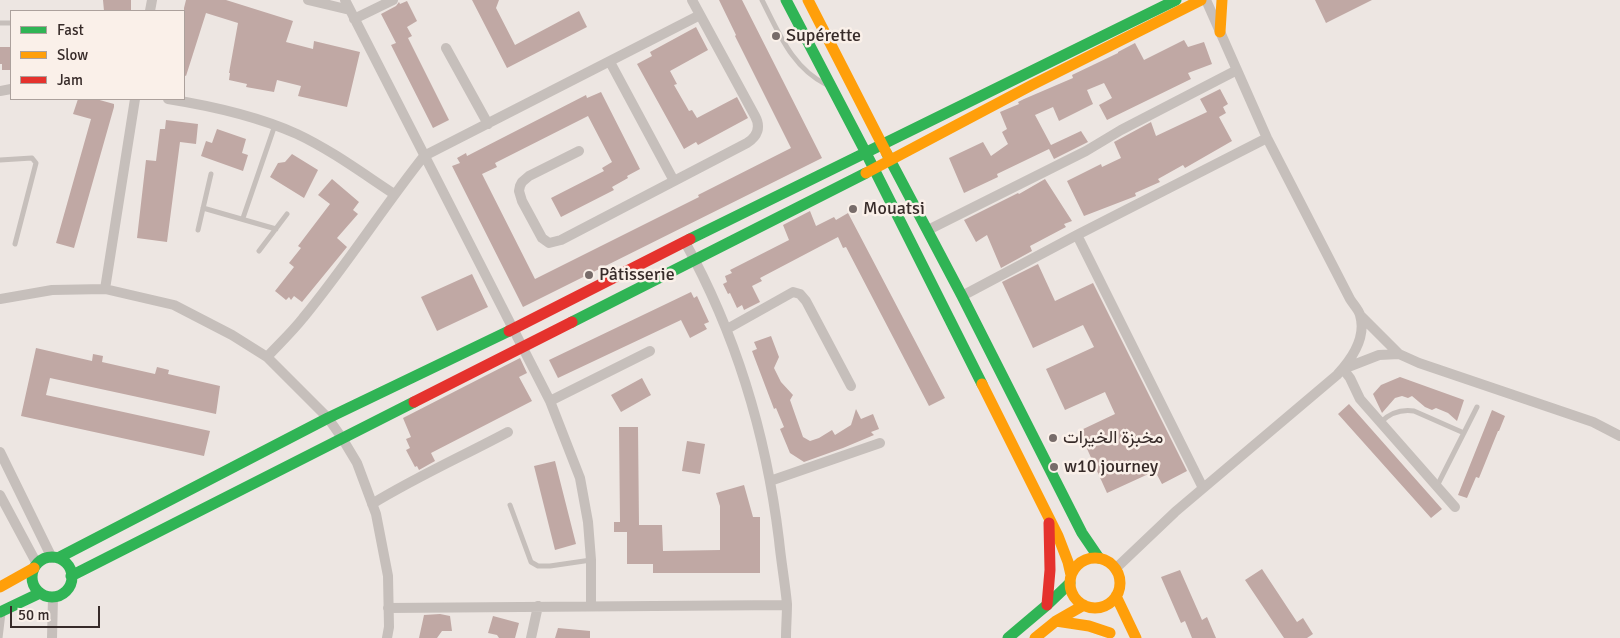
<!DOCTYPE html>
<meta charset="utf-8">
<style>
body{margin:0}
#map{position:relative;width:1620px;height:638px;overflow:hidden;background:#ede6e2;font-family:Signika,sans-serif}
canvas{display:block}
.legend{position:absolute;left:10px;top:10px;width:175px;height:90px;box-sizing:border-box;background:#faf0e9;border:1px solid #aca19c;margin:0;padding:6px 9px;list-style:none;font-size:15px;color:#372b29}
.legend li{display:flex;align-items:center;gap:10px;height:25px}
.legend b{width:25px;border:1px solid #aca19c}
.scale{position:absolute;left:10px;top:606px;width:90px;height:22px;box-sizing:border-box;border:2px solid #372b29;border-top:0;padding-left:6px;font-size:15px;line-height:18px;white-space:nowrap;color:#372b29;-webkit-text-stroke:4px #faf0e9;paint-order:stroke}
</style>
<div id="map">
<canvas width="1620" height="638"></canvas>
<ul class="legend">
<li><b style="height:6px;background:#30b455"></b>Fast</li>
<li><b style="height:6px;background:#ff9f0a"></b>Slow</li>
<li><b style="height:6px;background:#e5322d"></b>Jam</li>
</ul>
<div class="scale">50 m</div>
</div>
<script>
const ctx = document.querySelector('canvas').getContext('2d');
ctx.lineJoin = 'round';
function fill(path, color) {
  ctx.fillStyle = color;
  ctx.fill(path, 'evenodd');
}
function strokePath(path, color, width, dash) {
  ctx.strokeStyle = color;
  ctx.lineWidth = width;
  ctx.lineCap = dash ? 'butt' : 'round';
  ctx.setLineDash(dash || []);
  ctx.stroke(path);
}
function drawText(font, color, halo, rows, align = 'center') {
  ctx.font = font + ' Signika,Vazirmatn,sans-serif';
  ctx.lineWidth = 5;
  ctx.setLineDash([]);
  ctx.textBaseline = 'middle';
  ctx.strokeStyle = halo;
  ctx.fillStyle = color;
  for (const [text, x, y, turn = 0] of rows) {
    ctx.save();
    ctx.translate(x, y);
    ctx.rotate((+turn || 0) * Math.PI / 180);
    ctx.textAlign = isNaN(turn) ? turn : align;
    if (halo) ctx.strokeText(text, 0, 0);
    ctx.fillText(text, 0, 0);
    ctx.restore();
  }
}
fill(new Path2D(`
 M103,0H131V11H104Z
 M186,0H226L293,21L286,42L313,49L314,41L360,52L347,107L298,96L301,86L277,80L274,92L246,87L247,84L229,80L230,73H229L238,23L206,13L186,76L184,75V8Z
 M472,0H499L496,8L515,45L579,11L587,27L507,68Z
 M719,0H742L822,158L523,307L452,166L460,163L457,158L466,153L467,156L586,95L587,98L601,92L640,169L627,176L628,178L612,187L614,190L561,217L551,198L604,171L602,168L612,162L588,116L495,163L497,167L482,174L535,279L699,197L698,195L791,148L735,36L736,35Z
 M1315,0H1372L1326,23Z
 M407,1L417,21L407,27L412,36L408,38L449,120L433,128L391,45L396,43L381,14L396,6L399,2L400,4Z
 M696,27L708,50L670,71L677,84L674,85L689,111L692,110L697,118L737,97L748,118L698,145L696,142L684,149L637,64L652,56L650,52Z
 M1184,40L1188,47L1204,42L1212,64L1188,73L1191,79L1107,120L1099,105L1112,98L1104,83L1087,90L1093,104L1059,121L1053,107L1035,115L1051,145L1081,131L1088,142L1054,159L1049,149L997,174L998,177L964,193L949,158L983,142L991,156L1008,144L1002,132L1007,129L1000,112L1019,104L1018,102L1024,99L1073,78L1072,75L1118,53V52L1135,43L1144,60Z
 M0,47H11V70H2V64H0Z
 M1220,89L1228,104L1223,107L1226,113L1219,117L1232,141L1185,168L1183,165L1158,179L1160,182L1135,193L1136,196L1084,216L1067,181L1101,164L1102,167L1121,158L1114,142L1151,122L1156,136L1207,112L1200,99Z
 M78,99H96L114,104V107L74,248L56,243L91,119L73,114Z
 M166,120L198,124L196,144L180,142L167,242L137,238L146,160L156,161L160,129H165Z
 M217,129L246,139L242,153L248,155L243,171L201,156L206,141L212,143Z
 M292,154L318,170L304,198L270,177L278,163L285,162Z
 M332,179L359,202L353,210L358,214L337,238L347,247L302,302L294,296L291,300L289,297L286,300L275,291L294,267L289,263L301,248L298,246L330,204L318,195Z
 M1045,179L1072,221L1064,224L1066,227L1030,246L1032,251L1001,268L987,235L976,242L964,220L1018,193L1019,194Z
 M810,211L816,226L834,217L836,220L848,213L945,398L929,406L846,247L843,248L838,237L760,278L762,281L752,286L760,302L744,310L742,305L737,308L730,293L728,294L723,284L727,282L725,276L732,273L730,270L789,240L783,225Z
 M1038,264L1055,301L1093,283L1187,471L1162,484L1155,471L1107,493L1079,431L1115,414L1105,392L1065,410L1046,369L1094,347L1083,325L1033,348L1002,282Z
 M472,274L488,307L437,331L421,297Z
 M691,292L694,298L697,296L709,322L704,324L707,329L690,338L681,320L558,378L549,360Z
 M771,336L779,357L774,368L781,382L793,395L790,400L803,437L810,441L819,438L832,430L835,435L851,425L856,409L861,419L873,414L879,429L871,432L874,435L843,448L804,462L790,453L780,429L784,427L776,408L774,409L752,351L757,349L754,342Z
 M36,348L92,361L93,354L103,356L102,362L155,374L157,367L169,370L168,374L220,386L216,414L50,378L46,395L210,431L204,456L21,416Z
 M520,358L527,373L519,377L532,401L431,453L435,461L419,470L417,466L415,467L406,450L410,448L406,439L411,437L403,418Z
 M1400,377L1464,400L1457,421L1448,413L1436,408L1432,410L1425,407L1412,396L1408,398L1402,396L1395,398L1382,413L1373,394L1381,385Z
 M642,378L651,395L621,412L611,395Z
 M1349,404L1442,509L1431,518L1338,414Z
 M1492,410L1505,416L1499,431H1498L1479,478L1476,477L1467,498L1458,495Z
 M619,427H638L639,525H662L663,551L720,550V506L716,493L744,485L753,517H760V573H653V564H627V532H614V522H620Z
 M687,441L705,444L700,474L682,471Z
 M555,461L576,544L555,550L534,466Z
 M1262,569L1297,622L1303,618L1313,634L1307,638H1284L1245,580Z
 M1180,570L1202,620L1207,617L1216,638H1192L1185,621L1181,623L1161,577Z
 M440,614L450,616L452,631H442L437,638H419L424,615Z
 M493,616L519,623L515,638H499L497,635L488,633Z
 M558,628L590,631V638H555Z`), '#c0a8a4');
strokePath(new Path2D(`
 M762,0C779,33 792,68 827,85
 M0,23H11
 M0,160L32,158L36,163L15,244
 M203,208L276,229
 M243,218L275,125
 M198,230L211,174
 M259,251L287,214
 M1381,422C1390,413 1400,409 1414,411L1464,433
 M1437,486L1477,407
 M510,505L531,562L538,566H550L591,560
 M0,638L3,613`), '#c6bfbb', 5);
strokePath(new Path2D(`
 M308,0L350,10
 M345,0L550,401L580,478L588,522L591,560V606
 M150,11L152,0
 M354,19L393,0
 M446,48L488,124
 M610,62L674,181
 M0,91L11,89
 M168,99C212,106 257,116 297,134C331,150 362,173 394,194
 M579,151L529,176L522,182L520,186L519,191L522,201L542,238L549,243L561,240L747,143C758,136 761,127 755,116L692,0
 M928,230L1086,151L1121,130L1237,70
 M1077,235L1203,488
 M685,242C737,336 766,433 779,540C781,561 785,583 787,604C787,615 786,627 786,638
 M105,289L135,99
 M962,296L1077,235L1267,138
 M0,299L52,290L105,289L174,305L232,335L267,357L328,418L342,438L357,463L376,514L388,576L389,627L387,638
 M1360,315L1399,354L1419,363L1593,422L1620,436
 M727,329L793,292L800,294L806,301L851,386
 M1399,354L1379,355L1343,369L1350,378L1360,399L1455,507
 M267,357C279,344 292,332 303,318C346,266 382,209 424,156L700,15
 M550,401L650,351
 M0,452L52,558
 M770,481L880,443
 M0,495L37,564
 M372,504C416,477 463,456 508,432
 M1115,569L1175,512L1337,375C1351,360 1367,338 1360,315C1359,310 1353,304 1350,299L1267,138L1206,0
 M388,608L787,605
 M52,638L53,597
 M531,638L538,606`), '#c6bfbb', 10);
strokePath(new Path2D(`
 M786,0L866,153L982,384
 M887,154L962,296L1082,533L1099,558
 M690,239L1176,0
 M572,322L866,173
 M32 577a20 20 0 1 1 40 0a20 20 0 1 1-40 0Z
 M58,558L328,418L509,331
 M71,576L414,402
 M0,612L40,593
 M1008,638L1047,605L1070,583`), '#30b455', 11);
strokePath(new Path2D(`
 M808,0L887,154
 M1220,32L1222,0
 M866,173L1032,85L1201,0
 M982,384L1058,536L1068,562L1071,575
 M1070 583a25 25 0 1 1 50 0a25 25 0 1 1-50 0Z
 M0,587L34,568
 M1116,596L1136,638
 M1056,621L1089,626L1110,633
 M1035,638L1056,621L1084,605`), '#ff9f0a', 11);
strokePath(new Path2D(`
 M509,331L690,239
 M414,402L572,322
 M1047,605L1050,570L1049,523`), '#e5322d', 11);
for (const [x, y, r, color] of [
 [776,36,5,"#776c6a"],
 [853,209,5,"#776c6a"],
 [589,275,5,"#776c6a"],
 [1053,438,5,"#776c6a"],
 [1054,467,5,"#776c6a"]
]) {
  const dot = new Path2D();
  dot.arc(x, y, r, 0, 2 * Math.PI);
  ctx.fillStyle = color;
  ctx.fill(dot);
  strokePath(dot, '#faf0e9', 2);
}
drawText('18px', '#372b29', '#faf0e9', [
 ["Supérette",786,36],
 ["Mouatsi",863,209],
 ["Pâtisserie",599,275],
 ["مخبزة الخيرات",1063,438],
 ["w10 journey",1064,467]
], 'left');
</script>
